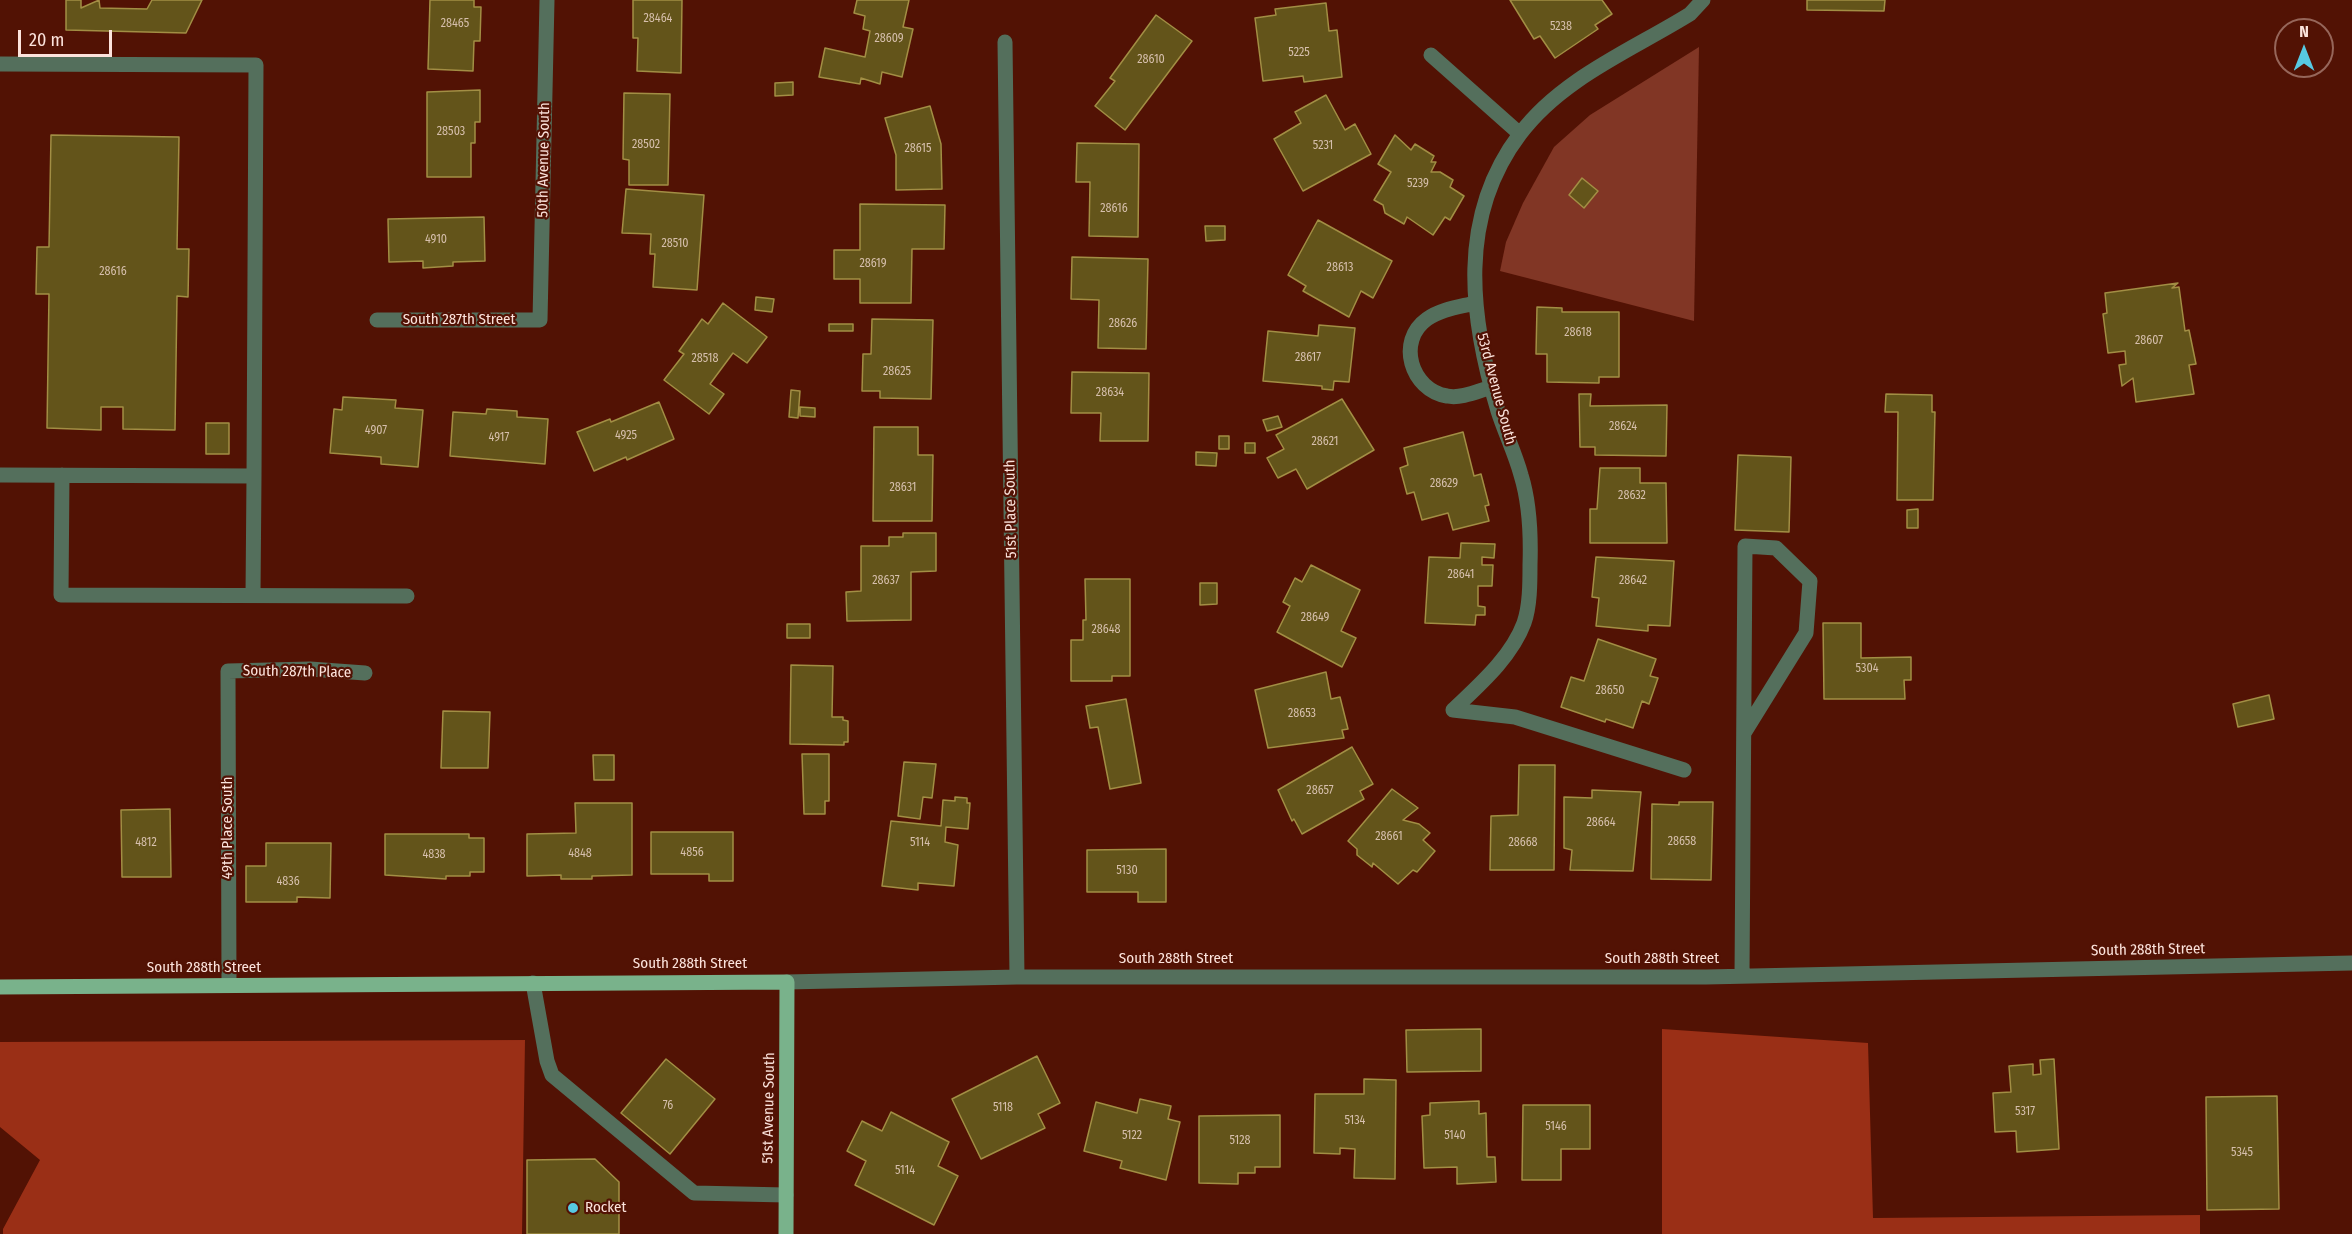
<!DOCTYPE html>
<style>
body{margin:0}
#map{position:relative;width:2352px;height:1234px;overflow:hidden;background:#521204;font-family:"Fira Sans Condensed",sans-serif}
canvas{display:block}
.north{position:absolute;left:2274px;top:18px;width:60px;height:60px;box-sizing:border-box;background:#521204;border:2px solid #96665a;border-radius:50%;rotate:0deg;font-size:16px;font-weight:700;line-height:24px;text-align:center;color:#fce3dc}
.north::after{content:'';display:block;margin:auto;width:21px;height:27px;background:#57c9e2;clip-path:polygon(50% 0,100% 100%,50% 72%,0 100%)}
.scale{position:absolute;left:18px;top:30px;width:94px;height:27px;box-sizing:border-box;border:3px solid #fce3dc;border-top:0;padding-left:8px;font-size:18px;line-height:21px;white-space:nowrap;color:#fce3dc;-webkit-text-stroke:4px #521204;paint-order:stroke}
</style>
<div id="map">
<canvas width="2352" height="1234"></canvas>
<div class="north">N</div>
<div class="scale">20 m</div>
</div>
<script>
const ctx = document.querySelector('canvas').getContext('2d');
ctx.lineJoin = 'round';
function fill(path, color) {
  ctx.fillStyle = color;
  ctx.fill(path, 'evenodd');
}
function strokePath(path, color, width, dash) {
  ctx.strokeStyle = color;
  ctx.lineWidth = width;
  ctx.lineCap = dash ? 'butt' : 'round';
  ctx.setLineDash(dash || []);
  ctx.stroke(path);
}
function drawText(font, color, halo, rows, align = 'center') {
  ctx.font = font + ' "Fira Sans Condensed",sans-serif';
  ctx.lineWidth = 4.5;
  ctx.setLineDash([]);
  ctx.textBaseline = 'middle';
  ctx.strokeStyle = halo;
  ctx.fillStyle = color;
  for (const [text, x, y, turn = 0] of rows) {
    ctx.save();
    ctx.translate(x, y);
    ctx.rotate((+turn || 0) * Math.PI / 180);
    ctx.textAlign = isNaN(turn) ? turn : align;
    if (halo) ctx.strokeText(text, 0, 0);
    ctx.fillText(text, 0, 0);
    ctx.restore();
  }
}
fill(new Path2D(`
 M1699,47L1694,321L1500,271L1506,242L1523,203L1554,147L1590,115Z`), '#813625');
fill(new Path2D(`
 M1662,1029L1868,1043L1873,1218L2200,1215V1234H1662Z
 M525,1040L522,1234H3V1229L40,1160L0,1127V1042Z`), '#9a2f16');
const building = new Path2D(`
 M66,0H81V8L99,0L100,8L147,9L152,0H202L186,33L66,30Z
 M430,0H474V7H481L480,41H474L473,71L428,69Z
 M633,0H682L681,73L637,71L638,38H633Z
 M857,0H909L903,27L913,29L902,77L882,72L880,84L861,78L860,84L819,77L825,48L865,57L870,31L863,29L865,16L854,13Z
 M1510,0H1602L1612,14L1595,25L1598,29L1555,58L1540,36L1534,39Z
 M1807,0H1885L1884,11L1807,10Z
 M1326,3L1329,31L1337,30L1342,77L1304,82L1303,76L1263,81L1255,18L1276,15L1275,9Z
 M1156,15L1192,41L1125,130L1095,106L1115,81L1110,78Z
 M793,82V95L775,96V83Z
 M480,90V122H475V143H471V177H427V92Z
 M624,93L670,94L668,185H629V160L623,159Z
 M1326,95L1345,130L1355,124L1371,154L1303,191L1274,139L1301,123L1295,112Z
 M930,106L941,144L942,189L896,190V155L885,118Z
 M51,135L179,137L177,249H189L188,297L177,296L175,430L123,429V407H101V430L47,428L49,294H36L37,247H49Z
 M1395,135L1411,150L1415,144L1434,156L1431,162H1436L1431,172H1440L1453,180L1450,187L1464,196L1450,220L1445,217L1433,235L1407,217L1404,224L1385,213L1383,205L1374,200L1391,172L1378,164Z
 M1077,143L1139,144L1138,237L1089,236L1090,182H1076Z
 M1582,178L1598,191L1584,208L1569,195Z
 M626,189L704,195L697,290L653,287L655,254H650L651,234L622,233Z
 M860,204L945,205L944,249H912L911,303H860V279H834V250H860Z
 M484,217L485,261L453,262V266L423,268V261L389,262L388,219Z
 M1318,220L1392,261L1373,298L1361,291L1349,317L1303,291L1306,286L1288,275Z
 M1205,226H1225V240L1206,241Z
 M1072,257L1148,259L1146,349L1098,348L1099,300L1071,299Z
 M2178,283L2172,288L2179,287L2185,331L2189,330L2196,364L2189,365L2194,394L2136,402L2133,378L2122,386L2119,365L2126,364L2125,351L2108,353L2103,314L2107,313L2105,293Z
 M756,297L774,299L772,312L755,310Z
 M723,303L767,337L747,363L733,353L710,384L724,394L709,414L664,380L684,354L679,351L702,319L708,324Z
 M1537,307L1562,308V312H1619V377H1599V383L1547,382V354H1536Z
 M872,319L933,320L931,399L880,398V391H862L863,354H871Z
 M829,324H853V331H829Z
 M1319,325L1355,328L1349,382L1334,381L1333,390L1322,389V386L1263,381L1268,331L1318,336Z
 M1072,372L1149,373L1148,441H1100L1101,413H1071Z
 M791,390L800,391L798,418L789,417Z
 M1579,394H1591L1590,406L1667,405L1666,456L1595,455V447H1580Z
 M1886,394L1932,395V412H1935L1933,500H1897L1898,412H1885Z
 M343,397L396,400L395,408L423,410L418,467L381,464V457L330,453L334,409L342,410Z
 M1342,399L1374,450L1307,489L1296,469L1278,478L1267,458L1284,449L1276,435Z
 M659,402L674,439L627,460L626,457L594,471L577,432L610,419L611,422Z
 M800,407L815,408V417L800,416Z
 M487,409L517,411V417L548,419L545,464L450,456L453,412L486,414Z
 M1278,416L1282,427L1267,431L1263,420Z
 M206,423H229V454H206Z
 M874,427H918V455H933L932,521H873Z
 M1463,432L1474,476L1481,474L1489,505L1485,506L1489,521L1453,530L1448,513L1422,520L1414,492L1407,494L1400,468L1408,465L1404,448Z
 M1219,436H1229V449H1219Z
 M1245,443H1255V453H1245Z
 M1196,452L1217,453L1216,466L1196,465Z
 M1738,455L1791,457L1789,532L1735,530Z
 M1600,468H1640V483H1666L1667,543H1590V509H1597Z
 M1918,509V528H1907V510Z
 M903,533H936V571L911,572V620L847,621L846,592L861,591V546H889V537H903Z
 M1461,543L1495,544L1494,558L1482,557V565H1493L1492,586H1478V606L1485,607V615H1476L1475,625L1425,623L1429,557L1460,558Z
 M1596,557L1674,561L1670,626L1648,625V631L1596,626L1599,598L1592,597Z
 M1311,565L1360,590L1341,631L1356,638L1342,667L1277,632L1290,606L1283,602L1295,578L1302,582Z
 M1085,579H1130V676H1112V681H1071V640H1083V620H1086Z
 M1200,583H1217V604L1200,605Z
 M1823,623H1861V658L1911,657V680H1904L1905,699H1824Z
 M787,624H810V638H787Z
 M1598,639L1656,659L1650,676L1658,678L1649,704L1642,701L1633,728L1606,719L1605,722L1561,707L1571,677L1584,681Z
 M791,665L833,666L832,717H843V720L848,721V742H844V745L790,744Z
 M1326,672L1331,699L1340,697L1348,729L1342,730L1344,738L1268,748L1255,690Z
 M2269,695L2274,719L2238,727L2233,704Z
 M1126,699L1141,783L1110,789L1098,727L1090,728L1086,706Z
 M443,711L490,712L488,768H441Z
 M1352,747L1373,784L1360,791L1364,799L1302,834L1294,819L1292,821L1278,790Z
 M802,754H829V801H825V814H804Z
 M593,755H614V780H594Z
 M904,762L936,764L932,798L923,797L920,819L898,816Z
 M1519,765H1555L1554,870H1490L1491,816L1518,815Z
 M1392,789L1418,808L1403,820L1419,824L1430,833L1423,840L1435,851L1417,872L1413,870L1398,884L1373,863L1372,867L1357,855V849L1348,841Z
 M1592,790L1641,792L1633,871L1570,870L1572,850L1564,848V797L1592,798Z
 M955,797L967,798V803H970L968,829L946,827L945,842L958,845L954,886L918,883V890L882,886L891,821L941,826L943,800L955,801Z
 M1679,802H1713L1711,880L1651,879L1652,804L1679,805Z
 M575,803H632V875L592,876V879H561V875L527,876V834L576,833Z
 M170,809L171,877H122L121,810Z
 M651,832H733V881H709V874H651Z
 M385,834H469V838H484V872H470V876H446V879L385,875Z
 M266,843H331L330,898L297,897V902H246V866H266Z
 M1166,849V902H1138V892H1087V850Z
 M1481,1029V1071L1407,1072L1406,1030Z
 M1037,1056L1060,1103L1038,1114L1045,1128L981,1159L952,1099Z
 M666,1059L715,1099L670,1154L621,1113Z
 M2054,1059L2059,1149L2017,1152L2016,1131L1995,1132L1993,1093L2011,1092L2009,1066L2033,1064V1075L2041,1074L2040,1060Z
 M1364,1079L1396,1080L1395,1179L1354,1178L1355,1149L1340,1148V1154L1314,1153L1315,1094H1364Z
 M2277,1096L2279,1209L2207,1210L2206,1097Z
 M1140,1099L1171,1106L1168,1119L1180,1122L1166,1180L1120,1168L1122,1161L1084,1151L1096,1102L1137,1113Z
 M1479,1101V1114L1486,1113L1487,1157H1495L1496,1182L1457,1184V1167L1424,1168L1422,1116L1430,1115V1103Z
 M1523,1105H1590V1149H1561V1180H1522Z
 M891,1112L949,1142L938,1166L958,1176L934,1225L855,1185L866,1161L847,1151L862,1121L882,1131Z
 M1280,1115V1167H1255V1173H1238V1184L1199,1183V1116Z
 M595,1159L619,1182V1234H527V1160Z`);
fill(building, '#63541a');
strokePath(building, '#a28e44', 1.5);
strokePath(new Path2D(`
 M1005,42L1017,977
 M1431,55L1520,134
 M0,64L256,65L254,476L0,475
 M1475,303C1459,307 1441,309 1427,319C1396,341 1411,390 1447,396C1461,399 1478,391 1492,387
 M377,320H540L547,0
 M62,475L61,595L407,596
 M253,595L254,476
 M1453,710C1478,686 1511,658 1524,623C1530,606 1530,583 1530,565C1531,535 1530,504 1521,475C1515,453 1505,433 1498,411C1470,318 1457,217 1520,134C1562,78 1632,50 1690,14L1703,0
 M1453,710L1515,717L1684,770
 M1742,976L1745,546L1776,548L1810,581L1806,633L1744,733
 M787,982L1017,977H1706L2352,963
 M533,983L547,1061L552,1075L694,1193L786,1195
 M229,985L228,671L310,669L365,673`), '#546f5c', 15);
strokePath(new Path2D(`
 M0,987L787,982L786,1234`), '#79b28b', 15);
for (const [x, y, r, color] of [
 [573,1208,6,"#57c9e2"]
]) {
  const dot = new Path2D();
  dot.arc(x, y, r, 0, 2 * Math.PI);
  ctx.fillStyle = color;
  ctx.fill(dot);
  strokePath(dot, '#521204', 2);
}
drawText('12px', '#d6bfac', null, [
 ["28464",658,19],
 ["28465",455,24],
 ["5238",1561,27],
 ["28609",889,39],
 ["5225",1299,53],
 ["28610",1151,60],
 ["28503",451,132],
 ["28502",646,145],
 ["5231",1323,146],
 ["28615",918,149],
 ["5239",1418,184],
 ["28616",1114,209],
 ["4910",436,240],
 ["28510",675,244],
 ["28619",873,264],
 ["28613",1340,268],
 ["28616",113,272],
 ["28626",1123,324],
 ["28618",1578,333],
 ["28607",2149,341],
 ["28617",1308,358],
 ["28518",705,359],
 ["28625",897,372],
 ["28634",1110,393],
 ["28624",1623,427],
 ["4907",376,431],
 ["4925",626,436],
 ["4917",499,438],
 ["28621",1325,442],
 ["28629",1444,484],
 ["28631",903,488],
 ["28632",1632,496],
 ["28641",1461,575],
 ["28637",886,581],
 ["28642",1633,581],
 ["28649",1315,618],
 ["28648",1106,630],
 ["5304",1867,669],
 ["28650",1610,691],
 ["28653",1302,714],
 ["28657",1320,791],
 ["28664",1601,823],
 ["28661",1389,837],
 ["28658",1682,842],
 ["4812",146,843],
 ["5114",920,843],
 ["28668",1523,843],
 ["4856",692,853],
 ["4848",580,854],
 ["4838",434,855],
 ["5130",1127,871],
 ["4836",288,882],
 ["76",668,1106],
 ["5118",1003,1108],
 ["5317",2025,1112],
 ["5134",1355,1121],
 ["5146",1556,1127],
 ["5122",1132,1136],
 ["5140",1455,1136],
 ["5128",1240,1141],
 ["5345",2242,1153],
 ["5114",905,1171]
]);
drawText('15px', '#fce3dc', '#521204', [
 ["50th Avenue South",544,160,-89],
 ["South 287th Street",459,320],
 ["53rd Avenue South",1496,389,75],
 ["51st Place South",1011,509,-91],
 ["South 287th Place",297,672,1],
 ["49th Place South",228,828,-90],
 ["South 288th Street",2148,950,-1],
 ["South 288th Street",1176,959],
 ["South 288th Street",1662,959],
 ["South 288th Street",690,964],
 ["South 288th Street",204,968],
 ["51st Avenue South",769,1108,-89]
]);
drawText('15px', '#fce3dc', '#521204', [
 ["Rocket",585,1208]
], 'left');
</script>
